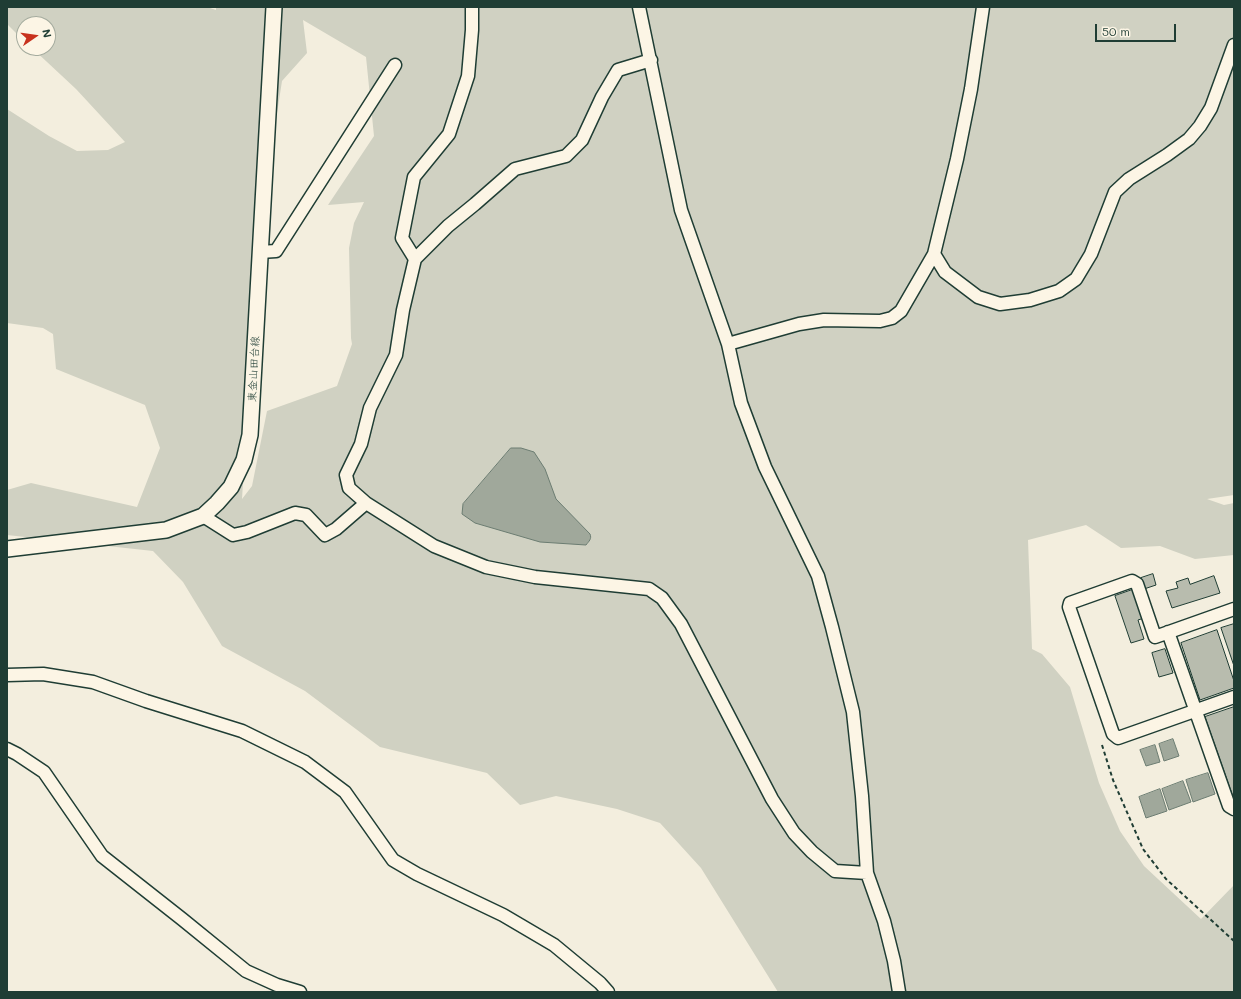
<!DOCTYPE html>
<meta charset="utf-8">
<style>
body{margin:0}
#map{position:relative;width:1241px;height:999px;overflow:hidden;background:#f3eede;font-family:Mali,sans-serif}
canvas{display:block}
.frame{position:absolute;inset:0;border:8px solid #1f3d34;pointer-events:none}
.north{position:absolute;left:16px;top:16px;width:40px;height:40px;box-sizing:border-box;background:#fcf5e5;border:1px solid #a4ab9e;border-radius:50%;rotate:77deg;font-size:11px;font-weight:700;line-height:16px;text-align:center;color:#1f3d34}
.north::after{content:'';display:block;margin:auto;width:14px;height:18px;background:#c8321e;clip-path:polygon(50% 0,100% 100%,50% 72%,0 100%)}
.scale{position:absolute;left:1095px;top:24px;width:81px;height:18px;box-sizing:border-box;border:2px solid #1f3d34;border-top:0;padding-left:5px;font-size:12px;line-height:14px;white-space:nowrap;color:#1f3d34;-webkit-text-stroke:3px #fcf5e5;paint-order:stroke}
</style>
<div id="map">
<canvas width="1241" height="999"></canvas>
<div class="frame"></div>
<div class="north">N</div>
<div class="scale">50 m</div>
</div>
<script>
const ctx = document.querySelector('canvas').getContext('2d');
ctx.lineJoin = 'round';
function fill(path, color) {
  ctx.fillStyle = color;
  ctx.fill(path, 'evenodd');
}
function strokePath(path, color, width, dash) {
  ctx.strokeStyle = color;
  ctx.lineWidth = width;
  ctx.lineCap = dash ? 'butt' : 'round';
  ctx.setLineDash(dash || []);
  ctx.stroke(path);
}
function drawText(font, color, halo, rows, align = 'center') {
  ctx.font = font + ' Mali,"Klee One",sans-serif';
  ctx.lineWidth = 3;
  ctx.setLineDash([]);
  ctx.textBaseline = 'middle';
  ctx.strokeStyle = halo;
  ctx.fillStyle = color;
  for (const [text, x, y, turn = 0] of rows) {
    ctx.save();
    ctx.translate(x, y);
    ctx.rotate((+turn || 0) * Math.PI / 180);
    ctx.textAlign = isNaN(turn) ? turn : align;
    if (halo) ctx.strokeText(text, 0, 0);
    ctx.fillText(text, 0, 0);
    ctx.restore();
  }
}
fill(new Path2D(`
 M7,7H207L216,10V7H1234V495L1207,499L1224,505L1234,503V555L1195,559L1160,546L1121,548L1086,525L1028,540L1032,649L1042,654L1070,687L1099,783L1120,831L1144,866L1201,919L1234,885V992H778L701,868L660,823L617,809L556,796L520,805L487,773L380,747L305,691L222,646L183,582L153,551L7,535V490L31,483L137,507L160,448L145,405L56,369L53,334L43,328L7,323V109L49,136L77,151L108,150L125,142L76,89L32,48H48V24H24V41L7,24ZM303,20L366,57L374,136L328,205L364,202L354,223L349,248L351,338L352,344L337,386L267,411L252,486L242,499L258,236L282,81L307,53Z`), '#d0d1c2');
const water = new Path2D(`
 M511,448H521L534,452L545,469L556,499L590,534C592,539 589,541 586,545L540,542L475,523L462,514L463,504Z
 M1173,739L1179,756L1164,761L1159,744Z
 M1155,745L1160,762L1146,766L1140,750Z
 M1208,773L1215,794L1193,802L1186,780Z
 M1183,781L1191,802L1169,810L1162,789Z
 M1160,789L1167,811L1146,818L1139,797Z`);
fill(water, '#a0a89b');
strokePath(water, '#6c7d72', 1);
const building = new Path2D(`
 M1153,574L1156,585L1144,589L1141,578Z
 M1214,576L1220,593L1172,608L1166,591L1178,588L1176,582L1188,578L1190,584Z
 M1135,589L1144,618L1138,620L1144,639L1131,643L1115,596Z
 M1234,624V666L1221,628Z
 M1217,630L1234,681V688L1200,700L1181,643Z
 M1165,649L1173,673L1159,677L1152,653Z
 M1234,707V797H1233L1205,717Z`);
fill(building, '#b8bcae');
strokePath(building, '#1f3d34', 1);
const minor = new Path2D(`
 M639,7L681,210L728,344L741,403L765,467L818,576L832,627L853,712L862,796L867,873L884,921L894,961L899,992
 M651,60L618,70L602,97L582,140L566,156L515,169L475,204L448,226L415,259L403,310L396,355L370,408L361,444L346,475L349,488L366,503L434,546L486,567L535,577L649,589L662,598L681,624L772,799L794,833L812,852L835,871L867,873
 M260,252L276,251L395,65
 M934,254L945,272L978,297L1000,304L1030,300L1059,291L1076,279L1091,254L1115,192L1129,179L1167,155L1189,139L1200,126L1211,108L1234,45
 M415,259L402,238L414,177L449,134L468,76L472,30V7
 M728,344L799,324L824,320L880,321L892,318L901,311L934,254L957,159L971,89L983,7
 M203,516L233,535L247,532L295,513L306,515L325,535L336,529L366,503
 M1234,609L1155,637L1137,584L1132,581L1070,603L1069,607L1113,734L1118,738L1234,697
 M1168,632L1229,806L1234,809
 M7,675L43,674L93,682L146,701L242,731L305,762L345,792L393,860L417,874L503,915L554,945L600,983L608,992
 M7,749L17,754L44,772L102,856L182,919L246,971L277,985L300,992`);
const major = new Path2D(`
 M7,549L166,530L203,516L217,503L231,487L244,460L250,435L274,7`);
strokePath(minor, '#1f3d34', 15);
strokePath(major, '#1f3d34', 18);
strokePath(new Path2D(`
 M1102,745L1113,780L1143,849L1166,879L1234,941`), '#1f3d34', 2, [4, 3]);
strokePath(minor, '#fcf5e5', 12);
strokePath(major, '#fcf5e5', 15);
drawText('11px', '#1f3d34', '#fcf5e5', [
 ["東金山田台線",254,369,-87]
]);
</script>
